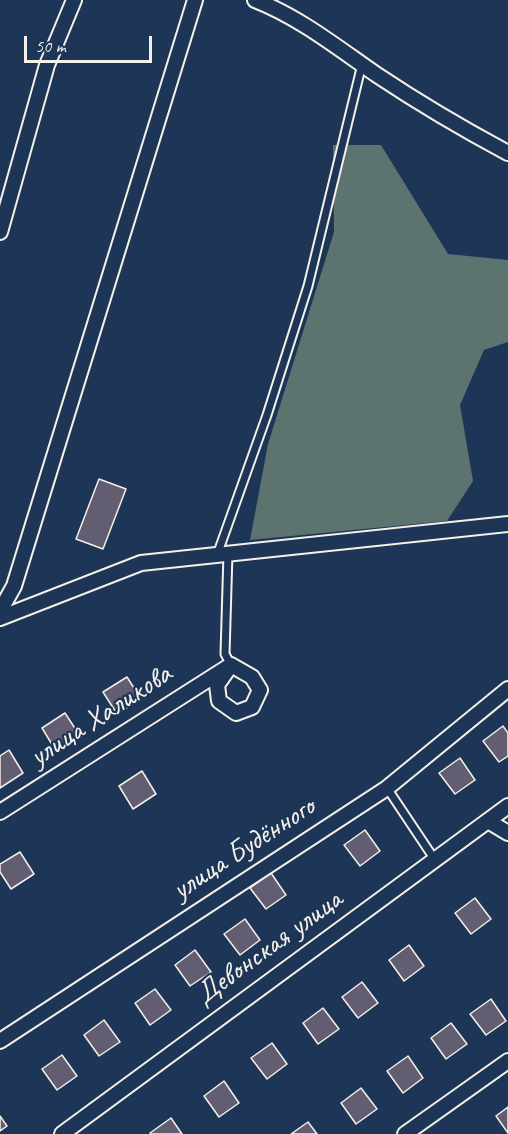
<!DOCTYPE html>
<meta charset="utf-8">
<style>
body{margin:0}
#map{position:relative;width:508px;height:1134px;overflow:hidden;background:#1d3557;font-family:Caveat,sans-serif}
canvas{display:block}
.scale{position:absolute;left:24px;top:36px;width:128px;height:27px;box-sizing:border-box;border:3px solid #f4f1e8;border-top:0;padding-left:8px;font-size:18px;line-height:21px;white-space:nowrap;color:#f4f1e8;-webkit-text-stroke:4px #1d3557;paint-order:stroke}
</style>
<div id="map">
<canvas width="508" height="1134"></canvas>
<div class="scale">50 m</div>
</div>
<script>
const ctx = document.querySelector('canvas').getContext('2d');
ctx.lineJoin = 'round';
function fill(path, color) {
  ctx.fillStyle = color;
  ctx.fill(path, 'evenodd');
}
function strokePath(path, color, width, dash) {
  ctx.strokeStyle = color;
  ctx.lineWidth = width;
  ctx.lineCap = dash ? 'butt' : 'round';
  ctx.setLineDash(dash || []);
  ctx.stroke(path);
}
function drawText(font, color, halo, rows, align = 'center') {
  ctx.font = font + ' Caveat,sans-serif';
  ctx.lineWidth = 4.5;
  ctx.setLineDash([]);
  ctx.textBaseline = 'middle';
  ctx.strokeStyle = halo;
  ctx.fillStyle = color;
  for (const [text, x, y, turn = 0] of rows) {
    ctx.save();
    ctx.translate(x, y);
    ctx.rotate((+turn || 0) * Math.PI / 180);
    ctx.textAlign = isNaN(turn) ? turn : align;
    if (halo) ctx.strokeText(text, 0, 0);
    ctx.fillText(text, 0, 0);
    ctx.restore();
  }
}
fill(new Path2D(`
 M333,145H381L448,254L508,260V342L484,350L460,405L473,481L447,521L250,540L268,444L334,232Z`), '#5d736f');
const building = new Path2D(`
 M99,479L126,489L103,549L76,539Z
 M127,677L141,699L117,714L103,692Z
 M65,713L80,736L56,751L42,728Z
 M503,726L508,733V756L499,762L483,741Z
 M9,750L23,773L0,788V756Z
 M460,758L475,780L455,794L439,773Z
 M142,771L156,794L133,809L119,786Z
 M365,830L380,851L360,866L344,845Z
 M20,852L34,874L11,889L0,872V864Z
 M271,873L286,895L266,909L250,888Z
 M475,898L491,919L471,934L455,913Z
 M245,919L260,940L240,955L224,934Z
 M409,945L424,966L404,981L389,960Z
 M195,950L211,972L190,986L175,965Z
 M362,982L378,1003L358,1018L342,997Z
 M155,989L171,1010L150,1025L135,1003Z
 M491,999L506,1021L486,1035L470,1014Z
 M323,1008L339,1029L318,1044L303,1023Z
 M104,1020L120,1042L99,1056L84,1035Z
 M451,1023L467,1044L446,1059L431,1038Z
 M272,1043L287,1064L267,1079L251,1058Z
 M62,1055L77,1076L57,1090L42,1069Z
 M408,1056L423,1078L403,1093L387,1071Z
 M224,1081L239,1103L219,1117L204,1096Z
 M361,1088L377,1109L356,1124L341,1103Z
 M508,1107V1133L496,1116Z
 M0,1116L7,1126L0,1131Z
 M171,1118L182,1134H151L150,1133Z
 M308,1122L317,1134H291Z`);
fill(building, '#625d71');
strokePath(building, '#f4f1e8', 1.5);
const service = new Path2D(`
 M228,553L225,654L231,665
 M217,555L267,415L308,286L362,64
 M387,788L435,860`);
const minor = new Path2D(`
 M255,0C299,17 338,48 377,75C419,103 463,129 508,153
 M0,232L47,65L74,0
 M0,611L14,586L195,0
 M0,618L141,563L508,524
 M231,665L252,677L260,690L252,707L236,713L219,701L217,685Z
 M0,812L231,665
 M488,821L508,833
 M0,1041L387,788L508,689
 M62,1134L508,806
 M405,1134L508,1061`);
strokePath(service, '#f4f1e8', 11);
strokePath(minor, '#f4f1e8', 18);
strokePath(service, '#1d3557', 7);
strokePath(minor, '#1d3557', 14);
drawText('30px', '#f4f1e8', '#1d3557', [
 ["улица Халикова",101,716,-33],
 ["улица Будённого",244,849,-33],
 ["Девонская улица",269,948,-36]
]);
</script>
